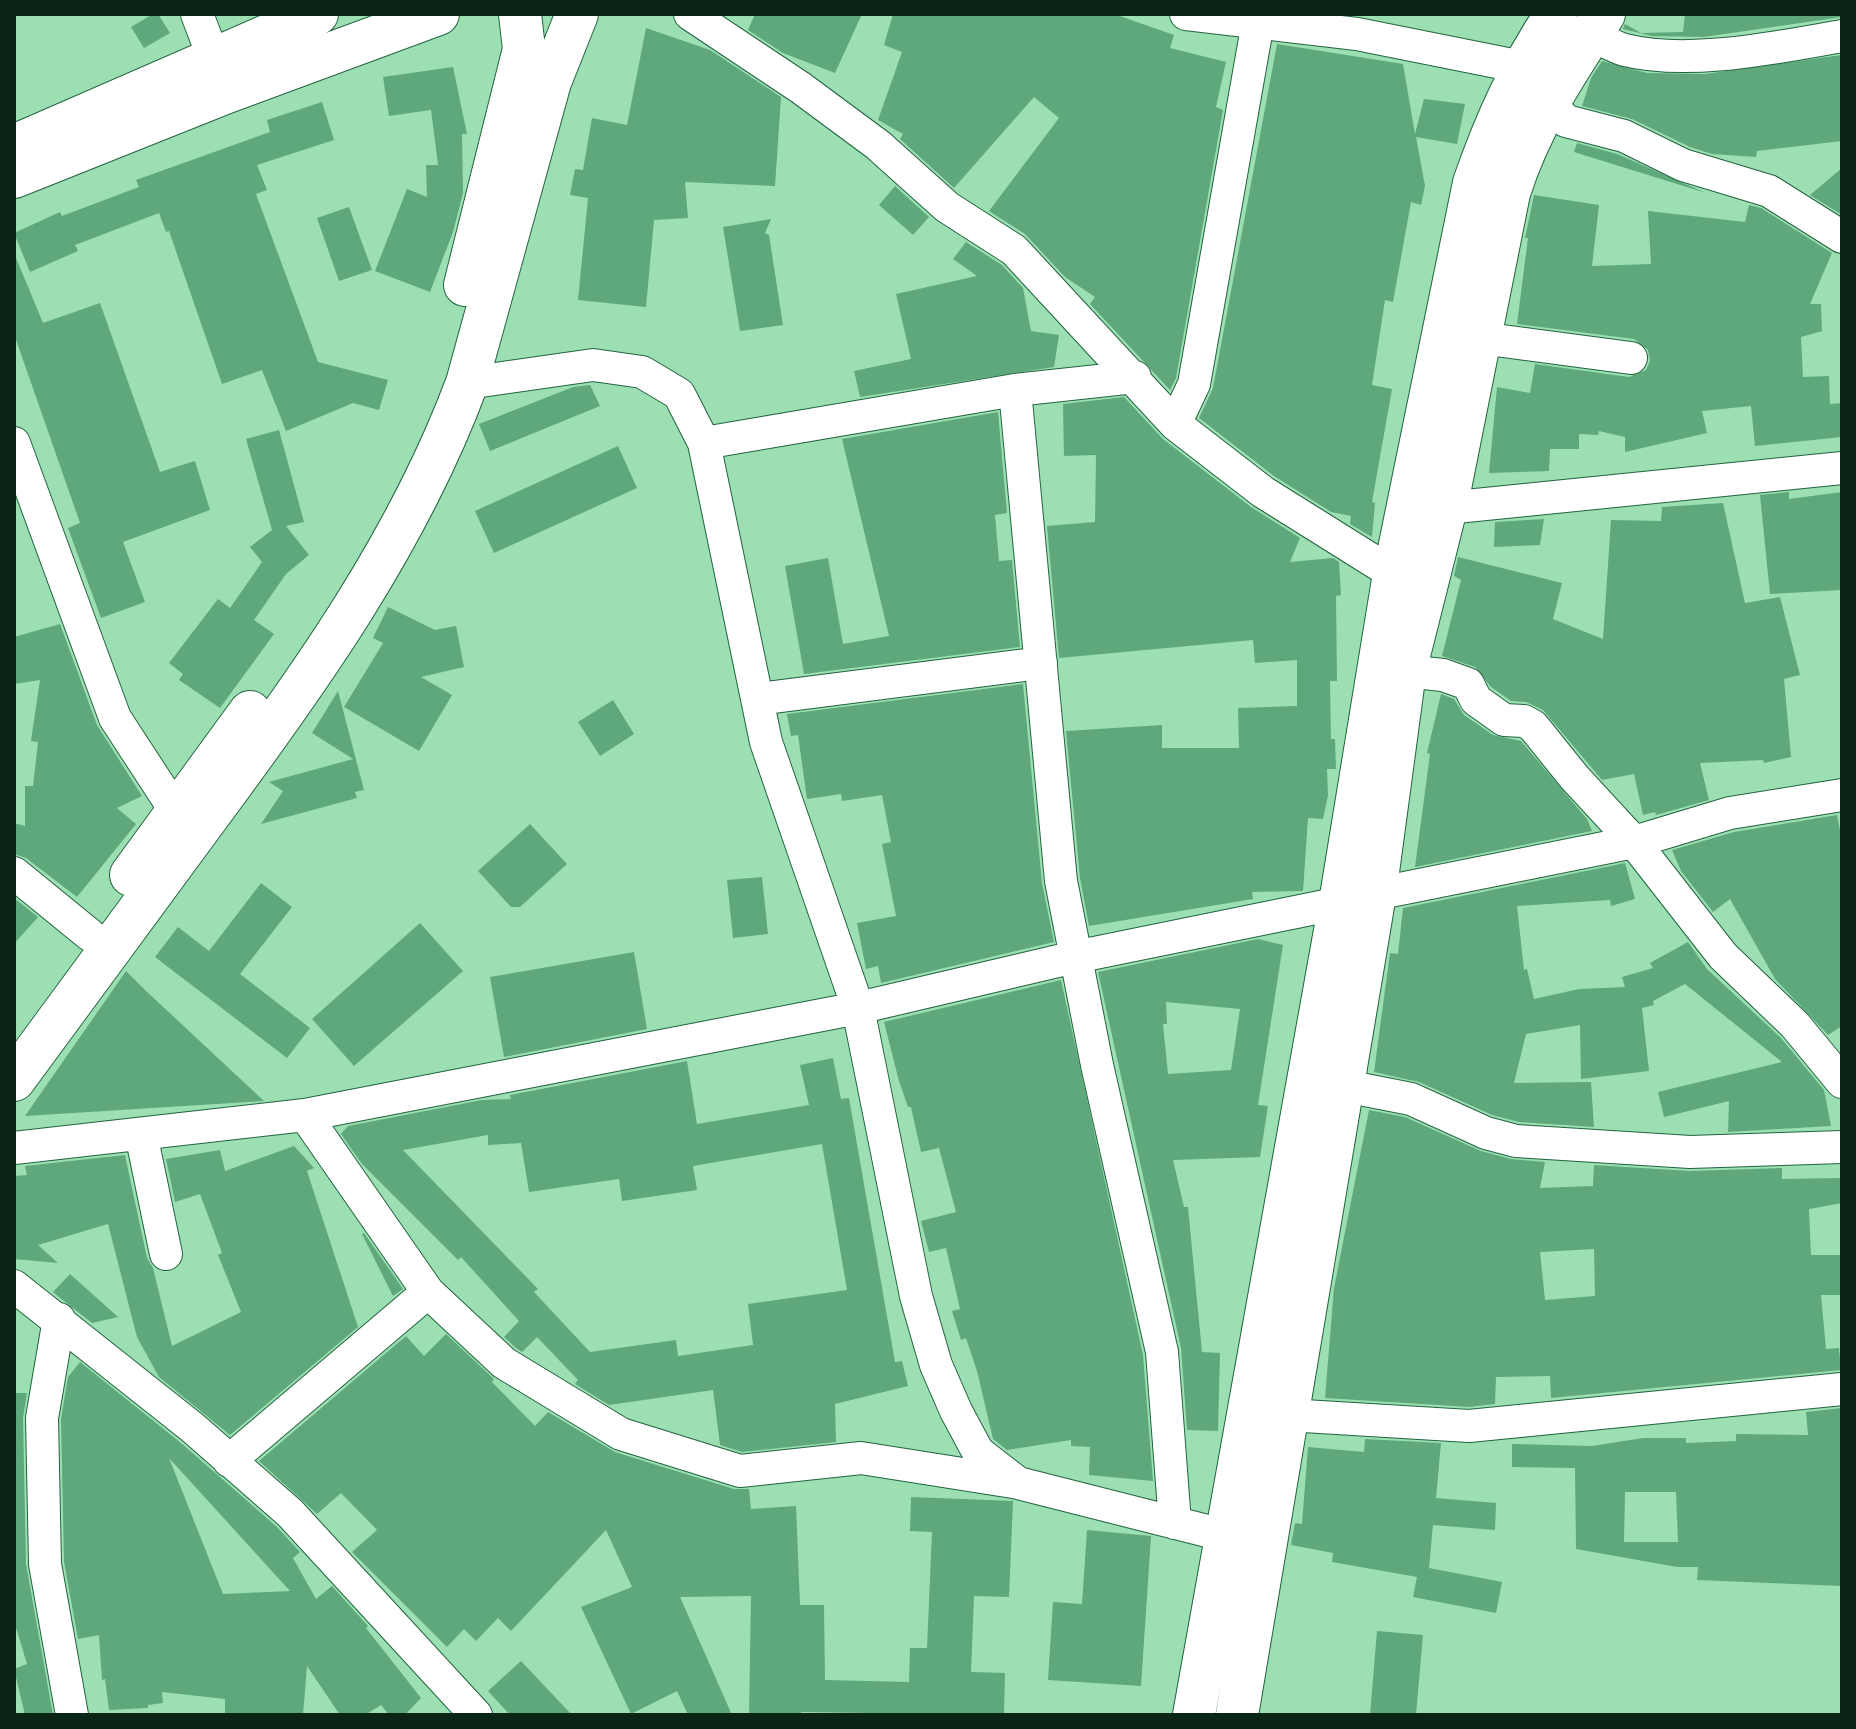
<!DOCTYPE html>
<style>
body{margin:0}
#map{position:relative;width:1856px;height:1729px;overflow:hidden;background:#9cdfb3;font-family:Signika,sans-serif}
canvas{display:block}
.frame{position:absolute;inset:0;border:16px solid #0a2515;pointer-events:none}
</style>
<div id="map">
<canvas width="1856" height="1729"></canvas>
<div class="frame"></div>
</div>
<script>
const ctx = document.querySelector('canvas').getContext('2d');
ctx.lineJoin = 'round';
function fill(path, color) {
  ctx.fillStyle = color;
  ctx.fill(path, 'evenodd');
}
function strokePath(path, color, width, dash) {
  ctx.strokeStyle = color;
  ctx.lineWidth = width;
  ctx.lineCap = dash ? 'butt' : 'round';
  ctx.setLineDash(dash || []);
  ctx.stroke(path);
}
fill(new Path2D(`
 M153,14H158L170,33L144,48L131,27Z
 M755,14H862L835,73L783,53L748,30Z
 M893,14H1114L1174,35L1170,48L1226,62L1216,107L1223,110L1176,378L1170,390L1090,304L1095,297L1065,277L1025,234L989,211L1059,118L1034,97L954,188L900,139L903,134L878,120L902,52L884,45Z
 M1685,14H1842V17L1704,37L1652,36L1623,29L1625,24L1641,33L1683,32Z
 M646,28L710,50L781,97L775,186L685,182L688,218L654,220L646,307L578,300L588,198L570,195L575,169L583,170L592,118L627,125Z
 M1277,44L1403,64L1415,134L1424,99L1465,104L1457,144L1416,137L1425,186L1421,205L1411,202L1393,302L1385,300L1372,385L1392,389L1372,502L1375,503L1372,537L1350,524L1351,516L1331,512L1274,476L1199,418L1213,388Z
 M1842,55V141L1757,151L1756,157L1712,154L1690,147L1632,119L1582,106L1591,78L1602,61L1647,73L1705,74Z
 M453,67L467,134H462L463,193L453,232L430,292L375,271L407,189L427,197L426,165H438L431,110L389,116L383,77Z
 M322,102L334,140L257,165L267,190L256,194L318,362L388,380L379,410L353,403L286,431L262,370L222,384L169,231L166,232L159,213L75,245L78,251L30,272L14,233L60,212L62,216L139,187L136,180L270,132L267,120Z
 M1577,143L1617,154L1706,193L1574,152Z
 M1842,168V215L1810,195Z
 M895,186L929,217L913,235L879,205Z
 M1534,195L1599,205L1592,266L1651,264L1648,211L1745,222L1749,205L1761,208L1832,253L1810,304H1821L1822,331L1801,337L1803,377L1829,376L1830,404L1842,403V437L1755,446L1751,406L1702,411L1707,433L1625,452V437L1599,431L1598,435L1579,434V449H1550L1549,471L1489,473L1497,387L1530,393L1535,364L1629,377L1646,370L1650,361L1648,350L1634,339L1517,324L1528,238H1525Z
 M349,207L372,270L339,281L317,218Z
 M771,219L765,233L769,235L783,325L740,331L723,227Z
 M966,242L1002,265L1023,288L1031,331L1059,335L1054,367L860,397L854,371L911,359L896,294L977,276L953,259Z
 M14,253L43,323L100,303L160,472L195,461L210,510L123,542L145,602L101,618L68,528L80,523L14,334Z
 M590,385L600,406L490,451L479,424L573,387Z
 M1124,397L1163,439L1251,507L1300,538L1290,562L1333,558L1339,562L1341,595L1336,596L1337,681H1330L1331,739H1335L1336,769H1327L1328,795L1323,819L1308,818L1303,891L1252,892L1253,899L1089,926L1080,878L1066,731L1162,725V748H1239L1238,708L1297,706V660L1255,663L1253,640L1059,658L1047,526L1095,522L1096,455L1064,456L1063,404Z
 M998,412L1007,513L995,515L999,561L1012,560L1020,647L804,674L785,566L828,558L843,644L889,636L842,439Z
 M279,430L304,522L286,526L309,555L286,574L254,620L274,634L220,708L179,680L183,674L169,663L218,599L230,608L262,562L250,547L272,530L246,439Z
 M618,446L637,488L494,553L475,511Z
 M1789,492V499L1842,492V590L1770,594L1760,495Z
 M1723,503L1745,603L1780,597L1800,675L1784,679L1791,757L1764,763L1763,760L1700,763L1709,800L1656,815L1655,812L1643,815L1634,774L1602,780L1543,710L1526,702L1511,701L1491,687L1475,667L1442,656L1461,580L1454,576L1458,557L1562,583L1553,619L1603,639L1611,520L1661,521L1662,507Z
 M1544,519L1540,545L1494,547L1495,522Z
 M388,607L435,630L456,626L464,667L421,677L452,695L419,751L344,707L383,643L373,638Z
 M60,624L97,725L142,796L117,808L136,824L77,897L26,858L14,854V823L25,826V786H33L38,742L31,741L40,680L14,684V637Z
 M1023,684L1042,883L1054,942L881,983L878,966L866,969L857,923L896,916L882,844L891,842L882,795L842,801L841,794L807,799L798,735L791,736L787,714Z
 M338,691L364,790L355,792L357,798L261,824L283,791L269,782L353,759L312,733Z
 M1441,694L1454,699L1464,715L1493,735L1521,741L1587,819L1592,831L1415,867L1430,754L1427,753Z
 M613,700L634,734L600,756L578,722Z
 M1837,815L1842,840V1026L1828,1035L1775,979L1730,899L1713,912L1681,871L1672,850L1734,832Z
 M530,824L567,864L520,907H511L478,871Z
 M1625,863L1635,899L1611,906L1610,900L1517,906L1524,970L1527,969L1534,999L1579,989L1625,987L1622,977L1653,968L1650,963L1688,942L1707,969L1781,1038L1824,1090L1831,1126L1728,1132L1729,1101L1664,1117L1658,1092L1782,1062L1685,984L1653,1001L1654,1005L1642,1008L1649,1071L1581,1079L1580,1025L1526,1034L1514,1083L1591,1082L1594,1127L1519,1122L1492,1115L1419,1082L1374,1072L1390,953L1398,954L1403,908Z
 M762,877L768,934L733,938L727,880Z
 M261,883L292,907L240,974L310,1028L287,1058L155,957L178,927L209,951Z
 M14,898L38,917L14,944Z
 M420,923L463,971L354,1066L312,1019Z
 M1258,939L1283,945L1258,1105L1268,1106L1260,1157L1173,1160L1184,1207H1188L1202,1352L1220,1353L1218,1431L1187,1430L1181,1348L1098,972ZM1166,1002L1240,1009L1231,1070L1168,1074L1163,1024H1167Z
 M634,952L647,1029L504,1057L490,977Z
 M126,971L145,990L264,1101L25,1116Z
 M1061,980L1143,1355L1153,1481L1089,1475L1090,1447L1071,1446V1440L1007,1450L993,1439L977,1371L966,1338L961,1340L952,1311L960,1309L946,1248L929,1252L921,1221L956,1212L939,1148L921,1152L911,1107H908L899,1081L884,1022Z
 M833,1058L841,1099L849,1098L895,1362L902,1361L908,1386L835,1404L836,1442L742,1452L720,1445L713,1390L609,1405L575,1384L578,1380L537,1337L522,1352L516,1348L504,1337L519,1321L461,1257L458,1260L362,1164L341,1134L348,1126L482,1100L511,1099L510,1095L687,1061L697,1124L809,1105L800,1065ZM488,1135V1145L521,1143L529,1192L619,1179L622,1201L697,1190L693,1166L822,1144L847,1290L748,1304L753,1345L678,1356L676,1340L590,1352L534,1292L538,1289L403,1150Z
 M1369,1110L1405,1117L1481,1151L1511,1159L1545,1162L1540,1188L1593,1186L1594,1165L1690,1171L1782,1168V1179L1842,1178V1203L1809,1209L1811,1255H1842V1295H1821L1826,1349L1839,1348L1841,1370L1551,1398L1550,1376L1496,1377L1495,1404L1469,1407L1325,1398L1334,1288ZM1594,1249L1595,1296L1545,1300L1540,1252Z
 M294,1146L314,1168L307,1171L358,1327L230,1435L159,1377L137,1337L108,1224L38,1245L58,1263L14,1259V1176L27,1175L25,1166L125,1155L147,1258L153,1268L172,1346L241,1312L218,1255L222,1253L200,1194L175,1202L166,1159L220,1150L225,1171Z
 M364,1233L403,1289L393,1296L362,1234Z
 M70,1274L118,1317L92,1323L59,1297L53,1292Z
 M446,1334L494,1379L492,1382L535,1426L548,1412L615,1452L734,1489H749L751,1509L796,1506L800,1605H824L825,1680L909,1682L910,1648H927L932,1532L910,1531L911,1497L1013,1501L1009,1597L974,1596L971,1672L1005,1673L1004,1715L801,1712L802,1715H749L751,1596L680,1597L732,1715H688L677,1691L631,1714L581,1607L632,1587L606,1530L511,1631L498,1618L476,1641L464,1629L447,1647L352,1552L377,1530L341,1493L317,1514L259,1461L406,1336L424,1356Z
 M80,1362L181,1443L277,1527L300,1552L293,1558L316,1599L332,1586L368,1626L366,1628L421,1698L405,1715H389L381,1705L365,1715H340L307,1666L303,1715L225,1713V1699L162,1692L163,1703L148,1705V1708L109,1710L105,1679L102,1680L99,1635L78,1639L64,1562L61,1419L68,1377ZM169,1458L290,1591L223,1594Z
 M14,1393H27L23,1418L26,1564L53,1715H25L14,1669L27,1664L14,1621Z
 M1842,1408V1586L1697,1580L1698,1567H1677L1576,1549L1575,1468L1512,1467V1444L1592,1446L1643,1438H1686V1443L1736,1441V1434L1808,1435L1806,1412ZM1625,1492H1676L1678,1542H1624Z
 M1365,1439L1441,1443L1436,1498L1496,1503L1495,1530L1433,1525L1429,1568L1502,1582L1496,1613L1413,1597L1417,1577L1332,1562L1333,1553L1291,1545L1295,1523L1302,1524L1308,1447L1364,1452Z
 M1087,1530L1151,1536L1141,1686L1048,1680L1053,1602L1082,1604Z
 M1377,1631L1423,1635L1416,1715H1370Z
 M521,1661L572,1715H510L488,1691Z`), '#5fa87b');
const minor = new Path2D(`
 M197,14L214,59
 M690,14L801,88L878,145L947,207L1014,250L1175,424L1263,492L1394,574
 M1186,14L1357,34L1522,67
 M1591,34C1602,39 1613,47 1625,50C1689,66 1778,47 1842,36
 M1547,100L1566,121L1624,136L1683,165L1769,191L1842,237
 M1480,338L1631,358
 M467,383L593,365L642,372L679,394L704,443L766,742L858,1008L916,1296L936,1365L956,1411L978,1452L1018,1483L1223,1535
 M1015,390L1061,881L1097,1065L1162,1352L1175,1523
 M1175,424L1194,384L1258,22
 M14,443L115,718L175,810
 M704,443L1015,390L1135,377
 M1446,508L1842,468
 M1405,671L1443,675L1468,684L1476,700L1504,720L1524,721L1533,726L1574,777L1634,842L1723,956L1795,1025L1842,1082
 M758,699L1041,663
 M14,873L90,935
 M1375,894L1634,842L1730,813L1842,795
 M1340,1085L1411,1099L1486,1133L1516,1141L1690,1152L1842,1147
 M305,1115L428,1292L504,1363L621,1434L740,1471L861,1458L1013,1482
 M141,1134L166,1254
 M14,1148L305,1115L858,1008L1075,957L1340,903
 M14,1286L193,1428L290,1513L476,1715
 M59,1319L42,1418L45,1564L72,1715
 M1287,1415L1469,1426L1842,1389
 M229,1461L428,1292`);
const major = new Path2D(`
 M14,146L317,14
 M14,177L227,92L438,14
 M465,285L524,49L520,14
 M131,875L250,712
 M14,1080C79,992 144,903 209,815C309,680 408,542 467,383L550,82L577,14
 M1194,1715L1340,903L1394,574L1474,183C1496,120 1519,70 1556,14
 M1237,1715L1375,894L1405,671L1446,508L1509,193C1530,126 1566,72 1604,14`);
strokePath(minor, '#22643f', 34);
strokePath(major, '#22643f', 44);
strokePath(minor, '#fff', 32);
strokePath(major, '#fff', 42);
</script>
